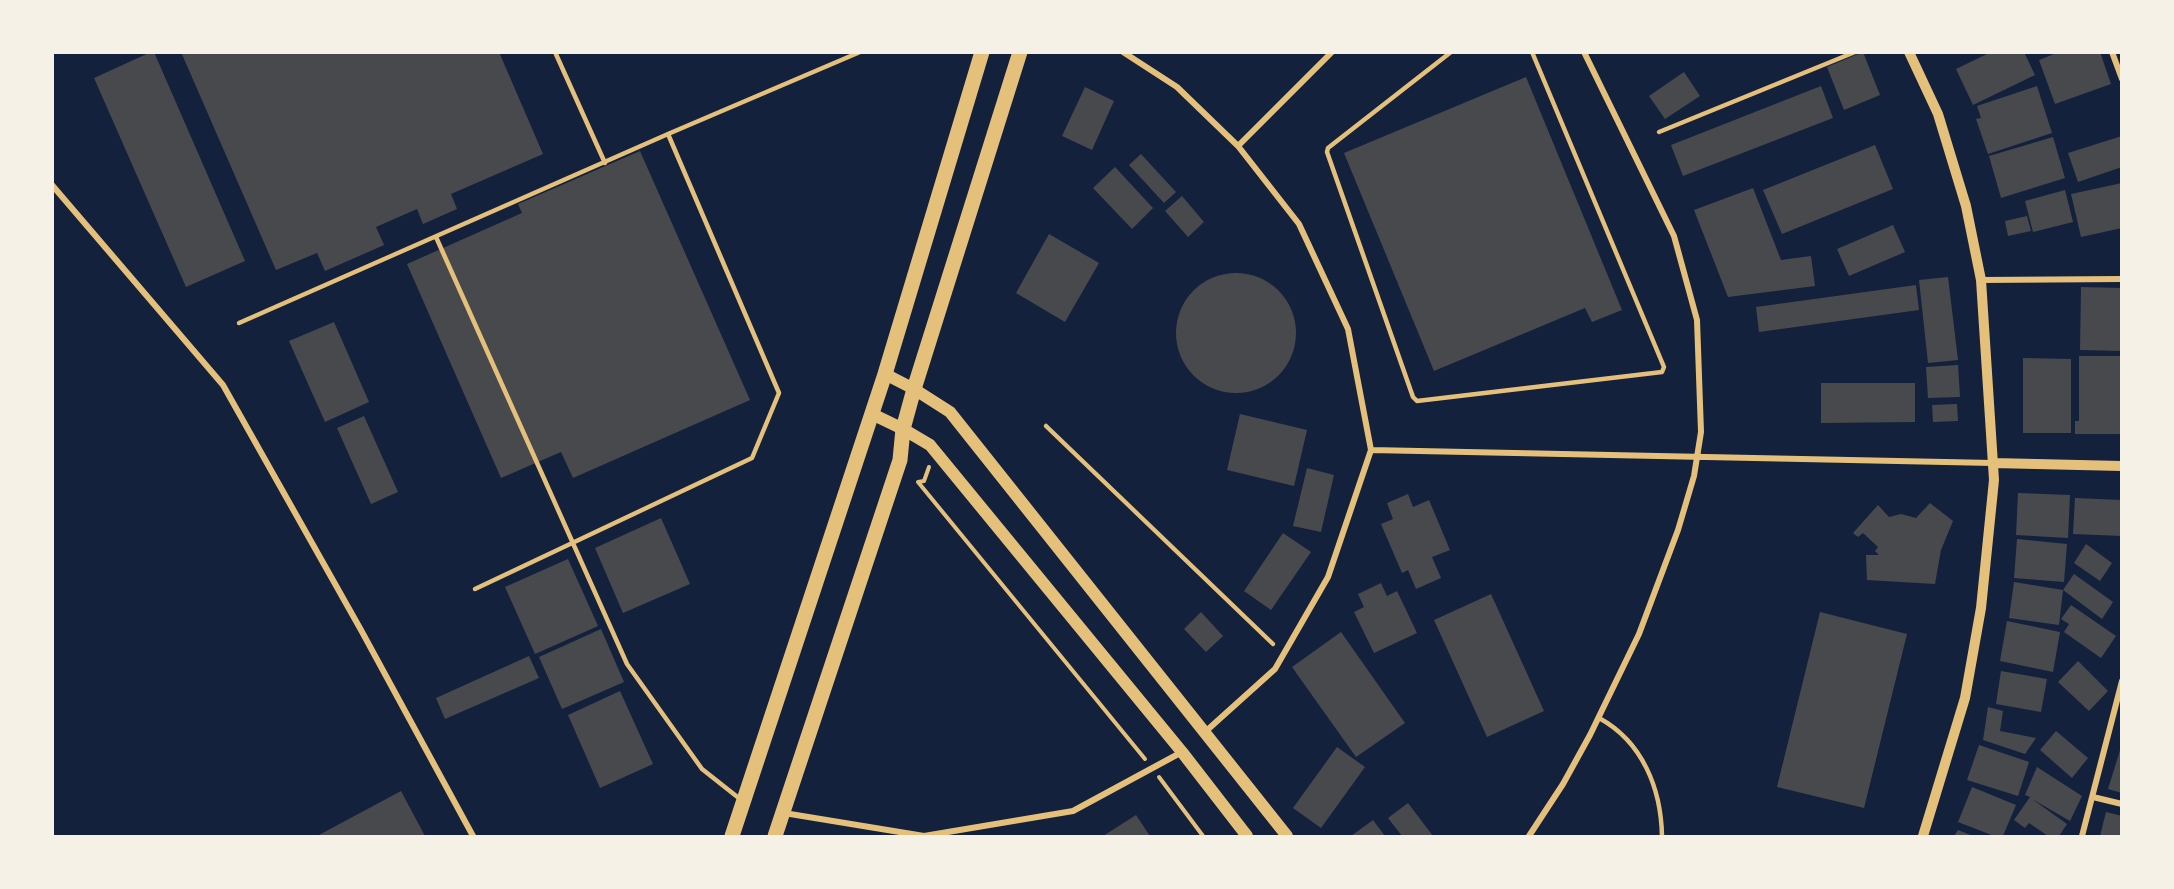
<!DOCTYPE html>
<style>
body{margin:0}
#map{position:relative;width:2174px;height:889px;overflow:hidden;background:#14213d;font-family:"Space Grotesk",sans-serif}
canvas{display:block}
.frame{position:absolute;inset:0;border:54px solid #f6f1e7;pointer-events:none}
</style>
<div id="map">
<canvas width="2174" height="889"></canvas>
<div class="frame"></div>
</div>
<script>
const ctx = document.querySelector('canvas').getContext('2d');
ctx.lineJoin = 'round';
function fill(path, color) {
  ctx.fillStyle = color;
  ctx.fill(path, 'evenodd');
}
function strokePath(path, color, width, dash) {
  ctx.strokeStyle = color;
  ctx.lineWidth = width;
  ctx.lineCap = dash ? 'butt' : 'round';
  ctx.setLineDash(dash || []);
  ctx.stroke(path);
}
fill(new Path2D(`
 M151,52H154L245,261L186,287L94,78Z
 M181,52H499L543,154L451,194L457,209L423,224L417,209L376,227L384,245L325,271L317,253L276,270Z
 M1863,52L1880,95L1844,110L1827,67Z
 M1991,52H2024L2035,75L1973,105L1956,69Z
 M2059,52H2100L2111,84L2055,104L2039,60Z
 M1684,72L1700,96L1665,119L1649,96Z
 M1526,77L1622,310L1592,322L1585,308L1434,371L1344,153Z
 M1821,86L1833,118L1683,176L1671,145Z
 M2037,86L2052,133L1988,154L1976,119L1981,118L1977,106Z
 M1085,87L1114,101L1092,150L1062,136Z
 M2122,136V167L2078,182L2068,153Z
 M2053,137L2065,178L2001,198L1989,156Z
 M1875,145L1893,189L1782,234L1763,190Z
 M640,151L750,400L573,478L561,452L501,478L407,264L522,213L518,204Z
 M1141,154L1176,192L1164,203L1129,165Z
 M1115,167L1153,208L1132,229L1093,188Z
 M2122,183V228L2081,237L2071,194Z
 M1753,188L1781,260L1811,256L1815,286L1728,297L1694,210Z
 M2065,190L2073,222L2033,232L2025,201Z
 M1182,196L1204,222L1188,237L1165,211Z
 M2027,216L2031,231L2008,236L2005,221Z
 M1893,225L1905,252L1849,276L1837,249Z
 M1049,234L1099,263L1065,322L1016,293Z
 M1176 333a60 60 0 1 1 120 0a60 60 0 1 1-120 0Z
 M1948,277L1958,360L1928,363L1919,280Z
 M1916,285L1919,310L1759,332L1756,307Z
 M2081,287L2122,288V351L2080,350Z
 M334,322L369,402L325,422L289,341Z
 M2079,356H2122V434H2075V421H2079Z
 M2023,358L2071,359V433H2023Z
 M1958,365L1960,397L1928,398L1926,367Z
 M1821,383H1915V422L1821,423Z
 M1957,404L1958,421L1933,422L1932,405Z
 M1240,414L1307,430L1294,486L1227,470Z
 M364,416L398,492L371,504L337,428Z
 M1307,468L1334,475L1321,532L1293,526Z
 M2018,493L2070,495L2068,538L2016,535Z
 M1408,494L1413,507L1429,500L1450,550L1432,557L1441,578L1416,589L1408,570L1402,573L1381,524L1393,519L1387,503Z
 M2075,498L2122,500V536L2073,534Z
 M1930,503L1953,521L1941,550L1935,584L1867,580L1866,555H1879L1875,551L1878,547L1863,533L1858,537L1853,533L1878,505L1889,517L1901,514L1916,518Z
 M661,518L690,584L623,613L595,548Z
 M1283,533L1311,552L1271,610L1244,591Z
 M2017,539L2067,544L2064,582L2014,578Z
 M2086,544L2112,563L2100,581L2074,563Z
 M568,559L598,626L535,654L505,587Z
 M2074,574L2113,602L2102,619L2063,590Z
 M2014,582L2063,590L2059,625L2009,618Z
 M1381,583L1387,596L1397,591L1417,633L1374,653L1354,612L1364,607L1358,594Z
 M1491,594L1544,711L1487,737L1434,620Z
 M2071,605L2116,636L2101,658L2064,632L2069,624L2061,619Z
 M1201,612L1223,636L1206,652L1184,629Z
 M1820,612L1907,634L1864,808L1777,787Z
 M2007,621L2060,632L2053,672L2000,661Z
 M601,629L624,682L562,709L539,657Z
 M1341,632L1405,723L1356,757L1292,667Z
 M529,656L539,678L445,719L436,698Z
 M2078,661L2108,691L2089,711L2058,682Z
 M2001,671L2047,679L2041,712L1996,704Z
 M620,691L653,764L600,788L568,715Z
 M1988,707L2003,711L2000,731L2036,738L2025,754L1983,740Z
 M2056,731L2088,758L2072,778L2040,750Z
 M1979,745L2029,762L2018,796L1967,780Z
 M1337,747L1365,767L1321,828L1293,808Z
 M2121,747H2122V793L2108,789Z
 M2037,767L2082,796L2070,821L2032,799L2067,824L2059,836H2048L2029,823L2025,828L2014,820L2030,797L2025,795Z
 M1972,787L2016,805L2003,836H1994L1958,822Z
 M401,791L425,836H317Z
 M1408,803L1433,836H1402L1388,818Z
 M2106,812L2122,816V836H2100Z
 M1136,815L1150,836H1103Z
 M1373,820L1385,836H1351Z
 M1958,830L1973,836H1954Z`), '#48494c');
strokePath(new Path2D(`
 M929,467L924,481L918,482L1145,759
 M1159,777L1203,836`), '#e5c07b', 4);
strokePath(new Path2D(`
 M555,52L605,163
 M1451,52L1328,148L1327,152L1413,397L1417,401L1662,372L1664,367L1532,52
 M1659,132L1855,52
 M436,237L627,664L702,769L740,799
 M239,323L668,134L860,52
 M1046,426L1273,644
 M475,589L752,458L779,393L668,134
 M1599,718C1643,742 1661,789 1662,836`), '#e5c07b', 4.5);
strokePath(new Path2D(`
 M1123,52L1177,87L1238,146L1299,224L1348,329L1371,450L1328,577L1275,669L1205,732
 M2112,52L2122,79
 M1238,146L1332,52
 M52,185L223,385L361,630L473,836
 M1981,280L2122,279
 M1371,450L1993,463
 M2093,797L2122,804
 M784,813L924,836L1073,811L1182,752
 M1529,836L1563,784L1590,735L1639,634L1678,530L1694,476L1701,432L1697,320L1674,236L1584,52
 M2082,836L2122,681`), '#e5c07b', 6);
strokePath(new Path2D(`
 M1909,52L1938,114L1966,206L1981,280L1994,480L1981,608L1965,698L1923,836
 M1993,463L2122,466`), '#e5c07b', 10);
strokePath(new Path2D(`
 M885,374L914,389L950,412L1287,836
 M872,414L903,429L930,445L1182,752L1247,836`), '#e5c07b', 12);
strokePath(new Path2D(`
 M732,836L885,374L982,52
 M775,836L900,460L903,429L914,389L1020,52`), '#e5c07b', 15);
</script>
